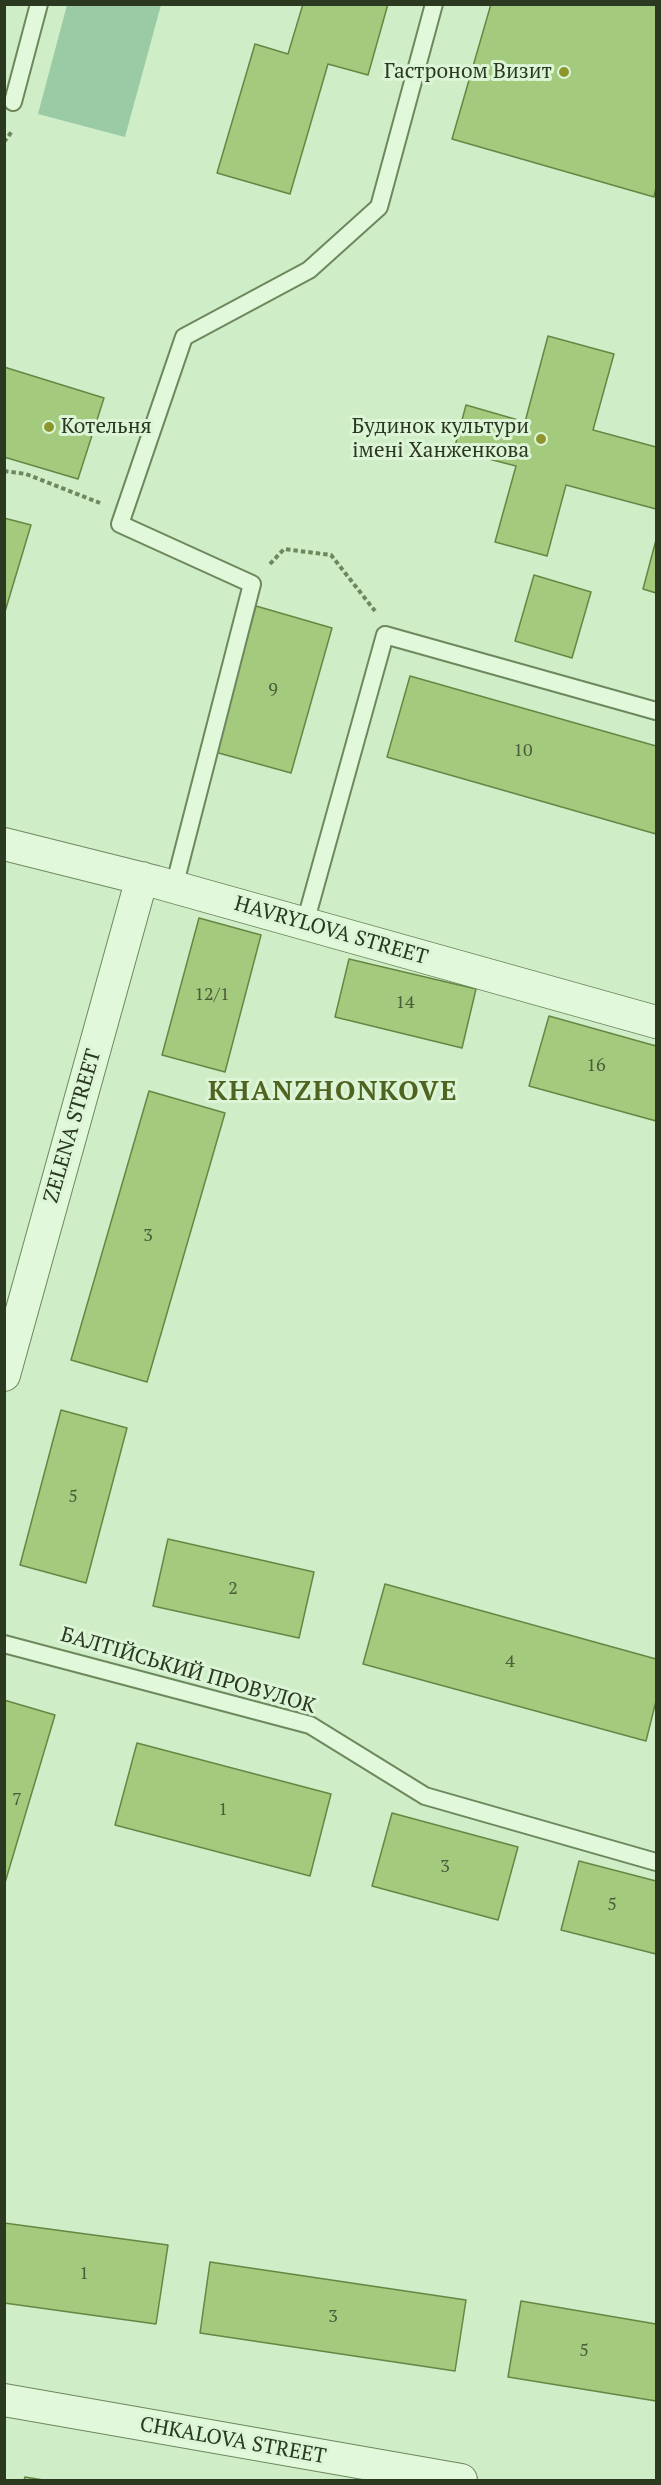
<!DOCTYPE html>
<meta charset="utf-8">
<style>
body{margin:0}
#map{position:relative;width:661px;height:2485px;overflow:hidden;background:#cfedc7;font-family:"PT Serif",serif}
canvas{display:block}
.frame{position:absolute;inset:0;border:6px solid #2b3920;pointer-events:none}
</style>
<div id="map">
<canvas width="661" height="2485"></canvas>
<div class="frame"></div>
</div>
<script>
const ctx = document.querySelector('canvas').getContext('2d');
ctx.lineJoin = 'round';
function fill(path, color) {
  ctx.fillStyle = color;
  ctx.fill(path, 'evenodd');
}
function strokePath(path, color, width, dash) {
  ctx.strokeStyle = color;
  ctx.lineWidth = width;
  ctx.lineCap = dash ? 'butt' : 'round';
  ctx.setLineDash(dash || []);
  ctx.stroke(path);
}
function drawText(font, color, halo, rows, align = 'center') {
  ctx.font = font + ' "PT Serif",serif';
  ctx.lineWidth = 6;
  ctx.setLineDash([]);
  ctx.textBaseline = 'middle';
  ctx.strokeStyle = halo;
  ctx.fillStyle = color;
  for (const [text, x, y, turn = 0] of rows) {
    ctx.save();
    ctx.translate(x, y);
    ctx.rotate((+turn || 0) * Math.PI / 180);
    ctx.textAlign = isNaN(turn) ? turn : align;
    if (halo) ctx.strokeText(text, 0, 0);
    ctx.fillText(text, 0, 0);
    ctx.restore();
  }
}
fill(new Path2D(`
 M67,5H161L125,137L38,114Z`), '#9bcba5');
const building = new Path2D(`
 M303,4H388L368,75L328,64L290,194L217,173L255,44L288,54Z
 M491,4H656V187L654,197L452,139Z
 M548,336L614,354L593,430L656,447V509L566,485L547,556L495,542L516,466L454,450L466,405L525,422Z
 M4,367L104,398L78,479L4,457Z
 M4,518L31,525L4,615Z
 M656,540V593L643,589Z
 M534,575L591,592L572,658L515,641Z
 M256,606L332,628L291,773L215,752Z
 M410,676L656,746V834L387,757Z
 M199,918L261,935L225,1072L162,1055Z
 M349,959L476,989L462,1048L335,1017Z
 M549,1016L656,1046V1121L529,1086Z
 M149,1091L225,1113L147,1382L71,1360Z
 M61,1410L127,1428L86,1583L20,1565Z
 M168,1539L314,1572L299,1638L153,1606Z
 M385,1584L656,1659V1701L646,1741L363,1664Z
 M4,1700L55,1715L4,1886Z
 M137,1743L331,1794L310,1876L115,1825Z
 M392,1813L518,1847L498,1920L372,1886Z
 M579,1861L656,1881V1954L561,1930Z
 M4,2223L168,2245L156,2324L4,2303Z
 M210,2262L466,2300L455,2371L200,2333Z
 M521,2301L656,2324V2401L508,2377Z
 M25,2477L43,2480H24Z`);
fill(building, '#a4ca7e');
strokePath(building, '#668744', 1.5);
const lane = new Path2D(`
 M13,102L39,4
 M174,887L252,584L120,524L184,337L309,270L379,207L434,4
 M305,923L385,635L656,711
 M4,1644L310,1725L425,1796L656,1862`);
const street = new Path2D(`
 M4,844L156,882L656,1022
 M4,1375L142,878
 M4,2400L461,2480`);
strokePath(lane, '#6d885d', 20);
strokePath(street, '#6d885d', 34);
strokePath(new Path2D(`
 M4,142L13,130
 M4,471L26,474L100,503
 M270,564L284,549L331,555L375,611`), '#6d885d', 4, [4.5, 3]);
strokePath(lane, '#e1f8da', 16);
strokePath(street, '#e1f8da', 32);
for (const [x, y, r, color] of [
 [564,72,6,"#8d952f"],
 [49,427,6,"#8d952f"],
 [541,439,6,"#8d952f"]
]) {
  const dot = new Path2D();
  dot.arc(x, y, r, 0, 2 * Math.PI);
  ctx.fillStyle = color;
  ctx.fill(dot);
  strokePath(dot, '#ddf5d7', 2);
}
drawText('18px', '#495d38', null, [
 ["9",273,690],
 ["10",523,751],
 ["12/1",212,995],
 ["14",405,1003],
 ["16",596,1066],
 ["3",148,1236],
 ["5",73,1497],
 ["2",233,1589],
 ["4",510,1662],
 ["7",17,1800],
 ["1",223,1810],
 ["3",445,1867],
 ["5",612,1905],
 ["1",84,2274],
 ["3",333,2317],
 ["5",584,2351]
]);
drawText('21px', '#2b3920', '#ddf5d7', [
 ["Гастроном Визит",552,72],
 ["Котельня",61,427,"left"],
 ["Будинок культури",529,427],
 ["імені Ханженкова",529,451]
], 'right');
drawText('21px', '#2b3920', '#ddf5d7', [
 ["HAVRYLOVA STREET",331,931,16],
 ["ZELENA STREET",73,1126,-74],
 ["БАЛТІЙСЬКИЙ ПРОВУЛОК",188,1671,16],
 ["CHKALOVA STREET",233,2441,10]
]);
ctx.letterSpacing = '1.5px';
drawText('bold 27px', '#506421', '#ddf5d7', [
 ["KHANZHONKOVE",333,1092]
]);
ctx.letterSpacing = '0px';
</script>
